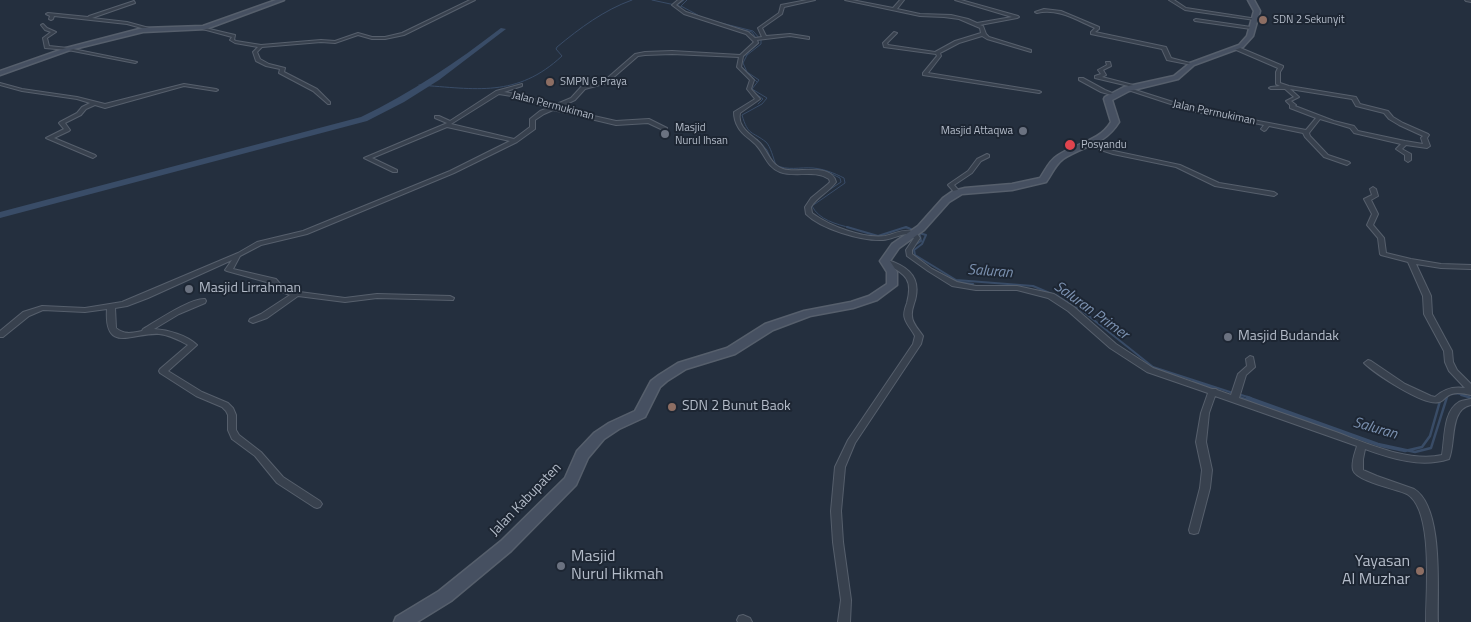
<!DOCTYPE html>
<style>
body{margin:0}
canvas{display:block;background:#242f3e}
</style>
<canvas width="1471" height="622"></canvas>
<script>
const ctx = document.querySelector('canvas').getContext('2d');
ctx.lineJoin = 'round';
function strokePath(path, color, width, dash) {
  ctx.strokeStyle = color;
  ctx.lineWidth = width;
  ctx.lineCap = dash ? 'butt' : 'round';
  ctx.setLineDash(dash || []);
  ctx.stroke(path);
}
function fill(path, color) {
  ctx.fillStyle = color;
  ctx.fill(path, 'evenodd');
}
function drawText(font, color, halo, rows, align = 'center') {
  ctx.font = font + ' "Titillium Web",sans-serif';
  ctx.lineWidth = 4;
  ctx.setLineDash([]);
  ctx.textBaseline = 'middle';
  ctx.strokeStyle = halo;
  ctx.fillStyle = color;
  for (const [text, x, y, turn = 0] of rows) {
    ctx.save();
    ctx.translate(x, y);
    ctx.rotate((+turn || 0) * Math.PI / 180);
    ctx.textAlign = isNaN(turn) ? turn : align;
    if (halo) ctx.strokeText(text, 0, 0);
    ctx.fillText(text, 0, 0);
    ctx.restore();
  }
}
strokePath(new Path2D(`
 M652,0L675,5
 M687,0L681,6L705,19L753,31L761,40V44L747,55L743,63L747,72L759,80L752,89L767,98L762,104L742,115C748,136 752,131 766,142C771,147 773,158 776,165C787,171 800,167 813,168C824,169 834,173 844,178L845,183L812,206C819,220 836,224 851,228
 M681,7L677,5L684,0
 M741,59L759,43L752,32L744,30
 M741,66L757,82
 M419,85C476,89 517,98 562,56L556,49L557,47C580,28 604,10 632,0
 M756,94L763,99L758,104
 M757,139L767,150L771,159
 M820,196L841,182L840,178L826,171
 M902,228H909`), '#394c67', 1);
strokePath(new Path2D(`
 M847,227L878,236L906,227L915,231
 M919,233L926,235L922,244L914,250L915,255L956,280L1033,286L1052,294
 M915,245L921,241L920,236L916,234
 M957,282L973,284
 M1056,295L1085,313L1153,367L1233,393
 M1193,382L1215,389
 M1453,393L1471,395
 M1238,394L1251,398
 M1461,395L1471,398
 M1238,397L1242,398
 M1446,398L1447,396`), '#394c67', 2);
strokePath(new Path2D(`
 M1239,397L1381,446L1405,451L1422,447L1430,436L1440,401
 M1247,397L1378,444L1415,452L1431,448L1447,397
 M1468,397L1471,398`), '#394c67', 2.5);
fill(new Path2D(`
 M501,28L506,29L439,80L404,102L367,121L0,218V212L361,117C411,93 457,62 501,28Z`), '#394c67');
const street = new Path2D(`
 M470,0H475L404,35L385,39H372L358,35L335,43L321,42L262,47L257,52L260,59L269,64L285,68L284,72L317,89L330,102V104H328L313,91L279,73L280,69L266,66L256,61L253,52L258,47L235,43L230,40L232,37L199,28L201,27L235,35L234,40L236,41L261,45L321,40L335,41L358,33L372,37H385L402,33Z
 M678,0H682L676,5L686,12L748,32L755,38L762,37L758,28L779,13L781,5L807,0H815L784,7L782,14L762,28L766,36L790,34L809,37V39L790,36L757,40L758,43L743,56L741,67L754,80L751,89L760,99L740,113C739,118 740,123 743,127C748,134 755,138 760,143C768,152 771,165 783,169C797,174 831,162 836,182C829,192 817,197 811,207L812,213C829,226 864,239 885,236C894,234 903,229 912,231C916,232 918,235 920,238L912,250V254L932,269L957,282L976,286H1017L1054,294L1074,307L1116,344L1153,368L1212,389H1216L1217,390L1231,395L1238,374L1247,366L1246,359L1250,356L1253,357L1255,367L1246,375L1239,398C1269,409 1300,419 1330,430C1362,441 1407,463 1442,455C1445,439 1443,411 1459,402C1463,400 1467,400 1471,399V405C1449,409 1456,443 1449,459C1421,468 1393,459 1365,449L1363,459V470L1377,476L1414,489C1444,507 1437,590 1438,622H1426C1426,593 1434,510 1407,494C1396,489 1356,481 1353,470C1351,462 1355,453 1357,446L1215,396L1209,413L1206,442L1212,470L1210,488L1199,530L1198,533L1194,534L1190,533L1189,530L1200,488L1202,470L1196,442L1201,413L1208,393L1147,372L1110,348L1068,311L1048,298L1017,290H976L952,286L928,271L907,256L906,250L914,238L909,234C900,234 892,239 883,240C861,241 821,229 806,214L805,207L811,198L828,184L830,182L829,179C814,169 796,178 780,172C767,167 765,155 757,146C751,139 742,135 738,127C735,122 734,117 734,112L755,99L747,89L750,80L737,67L739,57L672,54L645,55L638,56L607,83L585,89L575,100L558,108L616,121L649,119L667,128V130H663L648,123L616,125L553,110L544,114L535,120V129L517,142L454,173L307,234L261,245L240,256L233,269L276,279L282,286L292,291L345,298L377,294L450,296L454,298L453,300L377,298L345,302L298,296L267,318L253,323L249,321L250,319L261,314L290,295L276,290L270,283L227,271L225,270L232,260L148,298L127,306L115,308L116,328C124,335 132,333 142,331L143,329C157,321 190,298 205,299L206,301L205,303L179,314L154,329C168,330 187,335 197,345L168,371L202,392L228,403L233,408L236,415V430L239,435L261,452L283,477L320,501L322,504L320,507L317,508L314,507L277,483L255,456L232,439L228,430V415L226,411L222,407L196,396L160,373L159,371L160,369L188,345C179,340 169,335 159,334C134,332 104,355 107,309L85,312L43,310L29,316L3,337H0V331L23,312L42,306L85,308L122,302L238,253L257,242L303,231L450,171L510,141L447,127L372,158L397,170V172H393L364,158L445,124L447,123L435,118V116H439L450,121L496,91L522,84V86L504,92L527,96L552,106L571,98L581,87L604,81L635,54L645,52L672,51L740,55L754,42L746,34L684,14L672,5ZM499,94L524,98L548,108L540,111L530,119V127L514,139L451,124Z
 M845,0H852L893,8L900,0H904L897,9L920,14L951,15L968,19L977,23L1012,17L955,0H961L1018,16L1019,17L1017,18L980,25L983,26L986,34L989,37L1031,50V52L987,39L982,36L959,43L940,53L941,56L928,73L1039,91L1041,92L1039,93L923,75V73L937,56L936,54L884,47L883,43L894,32L897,33L887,43L888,45L935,52L955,41L981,33L980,28L959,19L944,17L920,16Z
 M1169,0H1174L1186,8L1257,19L1255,20L1185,10Z
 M1465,0H1471V2L1466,1Z
 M134,1L135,3L92,18L127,22L149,28V30L127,24L54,16L53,19L51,20L49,19L50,16L46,14L48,13L88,17L89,16Z
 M1044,9L1061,11L1099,27V29L1095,32L1166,47L1171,58L1194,64L1192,65L1167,60L1162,49L1091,34V32L1095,28C1076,20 1058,8 1037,13L1035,12Z
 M1196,19L1251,27L1253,28L1251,29L1195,21L1194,20Z
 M43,24L47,28L56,32L47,38L49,46L68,48L137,62L135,63L68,50L45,48L43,38L51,32L45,30L41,25Z
 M1234,47H1238L1283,66V67L1280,72V83L1289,86L1356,97L1360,104L1388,111L1393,117L1403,123L1428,134L1429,135L1427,138L1430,146L1427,148L1406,145L1402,149L1411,154V160L1408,162L1405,160V155L1396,149L1401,144L1354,133L1350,128L1320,119L1309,133L1310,136L1328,155L1349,162L1350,163L1347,165L1324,157L1305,137L1303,133L1269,126L1266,130L1264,131L1261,129L1264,125L1192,111L1125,89L1129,88L1195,109L1306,130L1316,118L1290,108V105L1286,101L1294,97L1285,89H1271L1269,88L1271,87L1280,86L1276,84V72L1278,68L1234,49ZM1290,89L1352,99L1356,106L1384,113L1389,119L1399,125L1423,136L1421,138L1423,144L1405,141L1358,131L1354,126L1334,121L1295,106L1296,105L1291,101L1299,97Z
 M1106,62H1110L1111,66L1103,70L1106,75L1102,77L1137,86V88L1095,78V76L1101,74L1098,70L1107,65Z
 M1079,78H1083L1105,90L1117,95L1115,96L1101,92L1079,80Z
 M0,83L22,89L77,97L105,104L184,84L216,89L218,90L216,91L184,86L105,108L95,105L86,109L81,115L65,123L70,130L69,131L54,138L95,155L96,156L93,158L46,138L64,129L59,123L60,122L77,113L82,107L90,103L77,99L22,91L0,85Z
 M1088,142L1114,151L1180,165L1219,183L1274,192L1277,194L1274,196L1215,186L1176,167L1113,154L1086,145V143Z
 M987,154L989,155V157L981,161L972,173L954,185L960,192L959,193H955L948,185L949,184L968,171L977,159Z
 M1373,187L1376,189L1378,196L1371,200L1378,214L1373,225L1384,238L1386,253L1411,259L1441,264L1471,265V269L1441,268L1416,264L1431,296L1432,314L1452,351L1453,362L1457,370L1471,384V395C1461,393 1453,391 1445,398C1444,399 1441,402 1439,402C1425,407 1374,373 1364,363L1368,360L1371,361L1405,384L1431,396L1435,397C1444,389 1453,386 1465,388L1449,371L1445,362L1444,351L1424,314L1423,296L1408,262L1381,255L1380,254L1378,238L1367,225L1372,214L1364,199L1372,195L1370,189Z
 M885,259C904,265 920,274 916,296C915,303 911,309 912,316C912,323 919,330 923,336L921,344L855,443L845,467L841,511L843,542L851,600L850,622H838L841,600L833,542L831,511L835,467L848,440L913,344L915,336C912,330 907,325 905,319C903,314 905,308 907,303C914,277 904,274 883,262L882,261L883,260Z
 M743,615L750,618L752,622H738L737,620L739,616Z`);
const secondary = new Path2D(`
 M276,0H284L206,29L143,32L70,50L0,75V71L66,48L143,28L203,26Z
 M1248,0H1254L1260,11L1253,36L1243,47L1194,65L1178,79L1129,91L1112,100L1119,122C1104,146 1084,145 1063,159C1055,165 1052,174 1046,182L1012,190L962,194L949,202L924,230L899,248L890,261L897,272V285L877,300L853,308L810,316L773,330L735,354L686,369L667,381L660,387L645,417L619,429L604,439L588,458L576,485L511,551L451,601L417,622H394L396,617L439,591L501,541L565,478L577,451L594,433L609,423L635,411L651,381L659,375L678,363L727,348L765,324L804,311L851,302L869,296L887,284V272L880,261L892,244L918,226L943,198L953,191L965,188L1012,184L1040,178C1045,171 1049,161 1057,156C1075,143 1099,142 1111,122L1104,99L1105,97L1124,87L1174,76L1190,63L1239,45L1247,36L1254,11Z`);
strokePath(street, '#565f6c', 2);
strokePath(secondary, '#565f6c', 3);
fill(street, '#38414e');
fill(secondary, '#465061');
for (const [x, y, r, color] of [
 [1263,20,5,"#8d6e63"],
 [550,82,5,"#8d6e63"],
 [1023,131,5,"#6b7280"],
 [665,134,5,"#6b7280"],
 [1070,145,6,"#e0444e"],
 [189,289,5,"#6b7280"],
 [1228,337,5,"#6b7280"],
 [672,407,5,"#8d6e63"],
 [561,566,5,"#6b7280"],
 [1420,571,5,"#8d6e63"]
]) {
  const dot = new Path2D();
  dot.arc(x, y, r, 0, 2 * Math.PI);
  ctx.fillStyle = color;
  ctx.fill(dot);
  strokePath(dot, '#1d2633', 2);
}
drawText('11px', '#b4bcc9', '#1d2633', [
 ["SDN 2 Sekunyit",1273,20],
 ["SMPN 6 Praya",560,82],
 ["Masjid",675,128],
 ["Nurul Ihsan",675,141],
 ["Masjid Attaqwa",1013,131,"right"],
 ["Posyandu",1081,145]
], 'left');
drawText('11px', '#b4bcc9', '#1d2633', [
 ["Jalan Permukiman",553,106,15],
 ["Jalan Permukiman",1214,113,12]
]);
drawText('14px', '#b4bcc9', '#1d2633', [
 ["Masjid Lirrahman",199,289],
 ["Masjid Budandak",1238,337],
 ["SDN 2 Bunut Baok",682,407]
], 'left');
drawText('14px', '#b4bcc9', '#1d2633', [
 ["Jalan Kabupaten",526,500,-46]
]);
drawText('italic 15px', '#7c92b1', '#1d2633', [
 ["Saluran",990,272,4],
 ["Saluran Primer",1091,311,36],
 ["Saluran",1375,429,16]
]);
drawText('16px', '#b4bcc9', '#1d2633', [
 ["Masjid",571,557],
 ["Nurul Hikmah",571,575],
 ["Yayasan",1410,562,"right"],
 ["Al Muzhar",1410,580,"right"]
], 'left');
</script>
